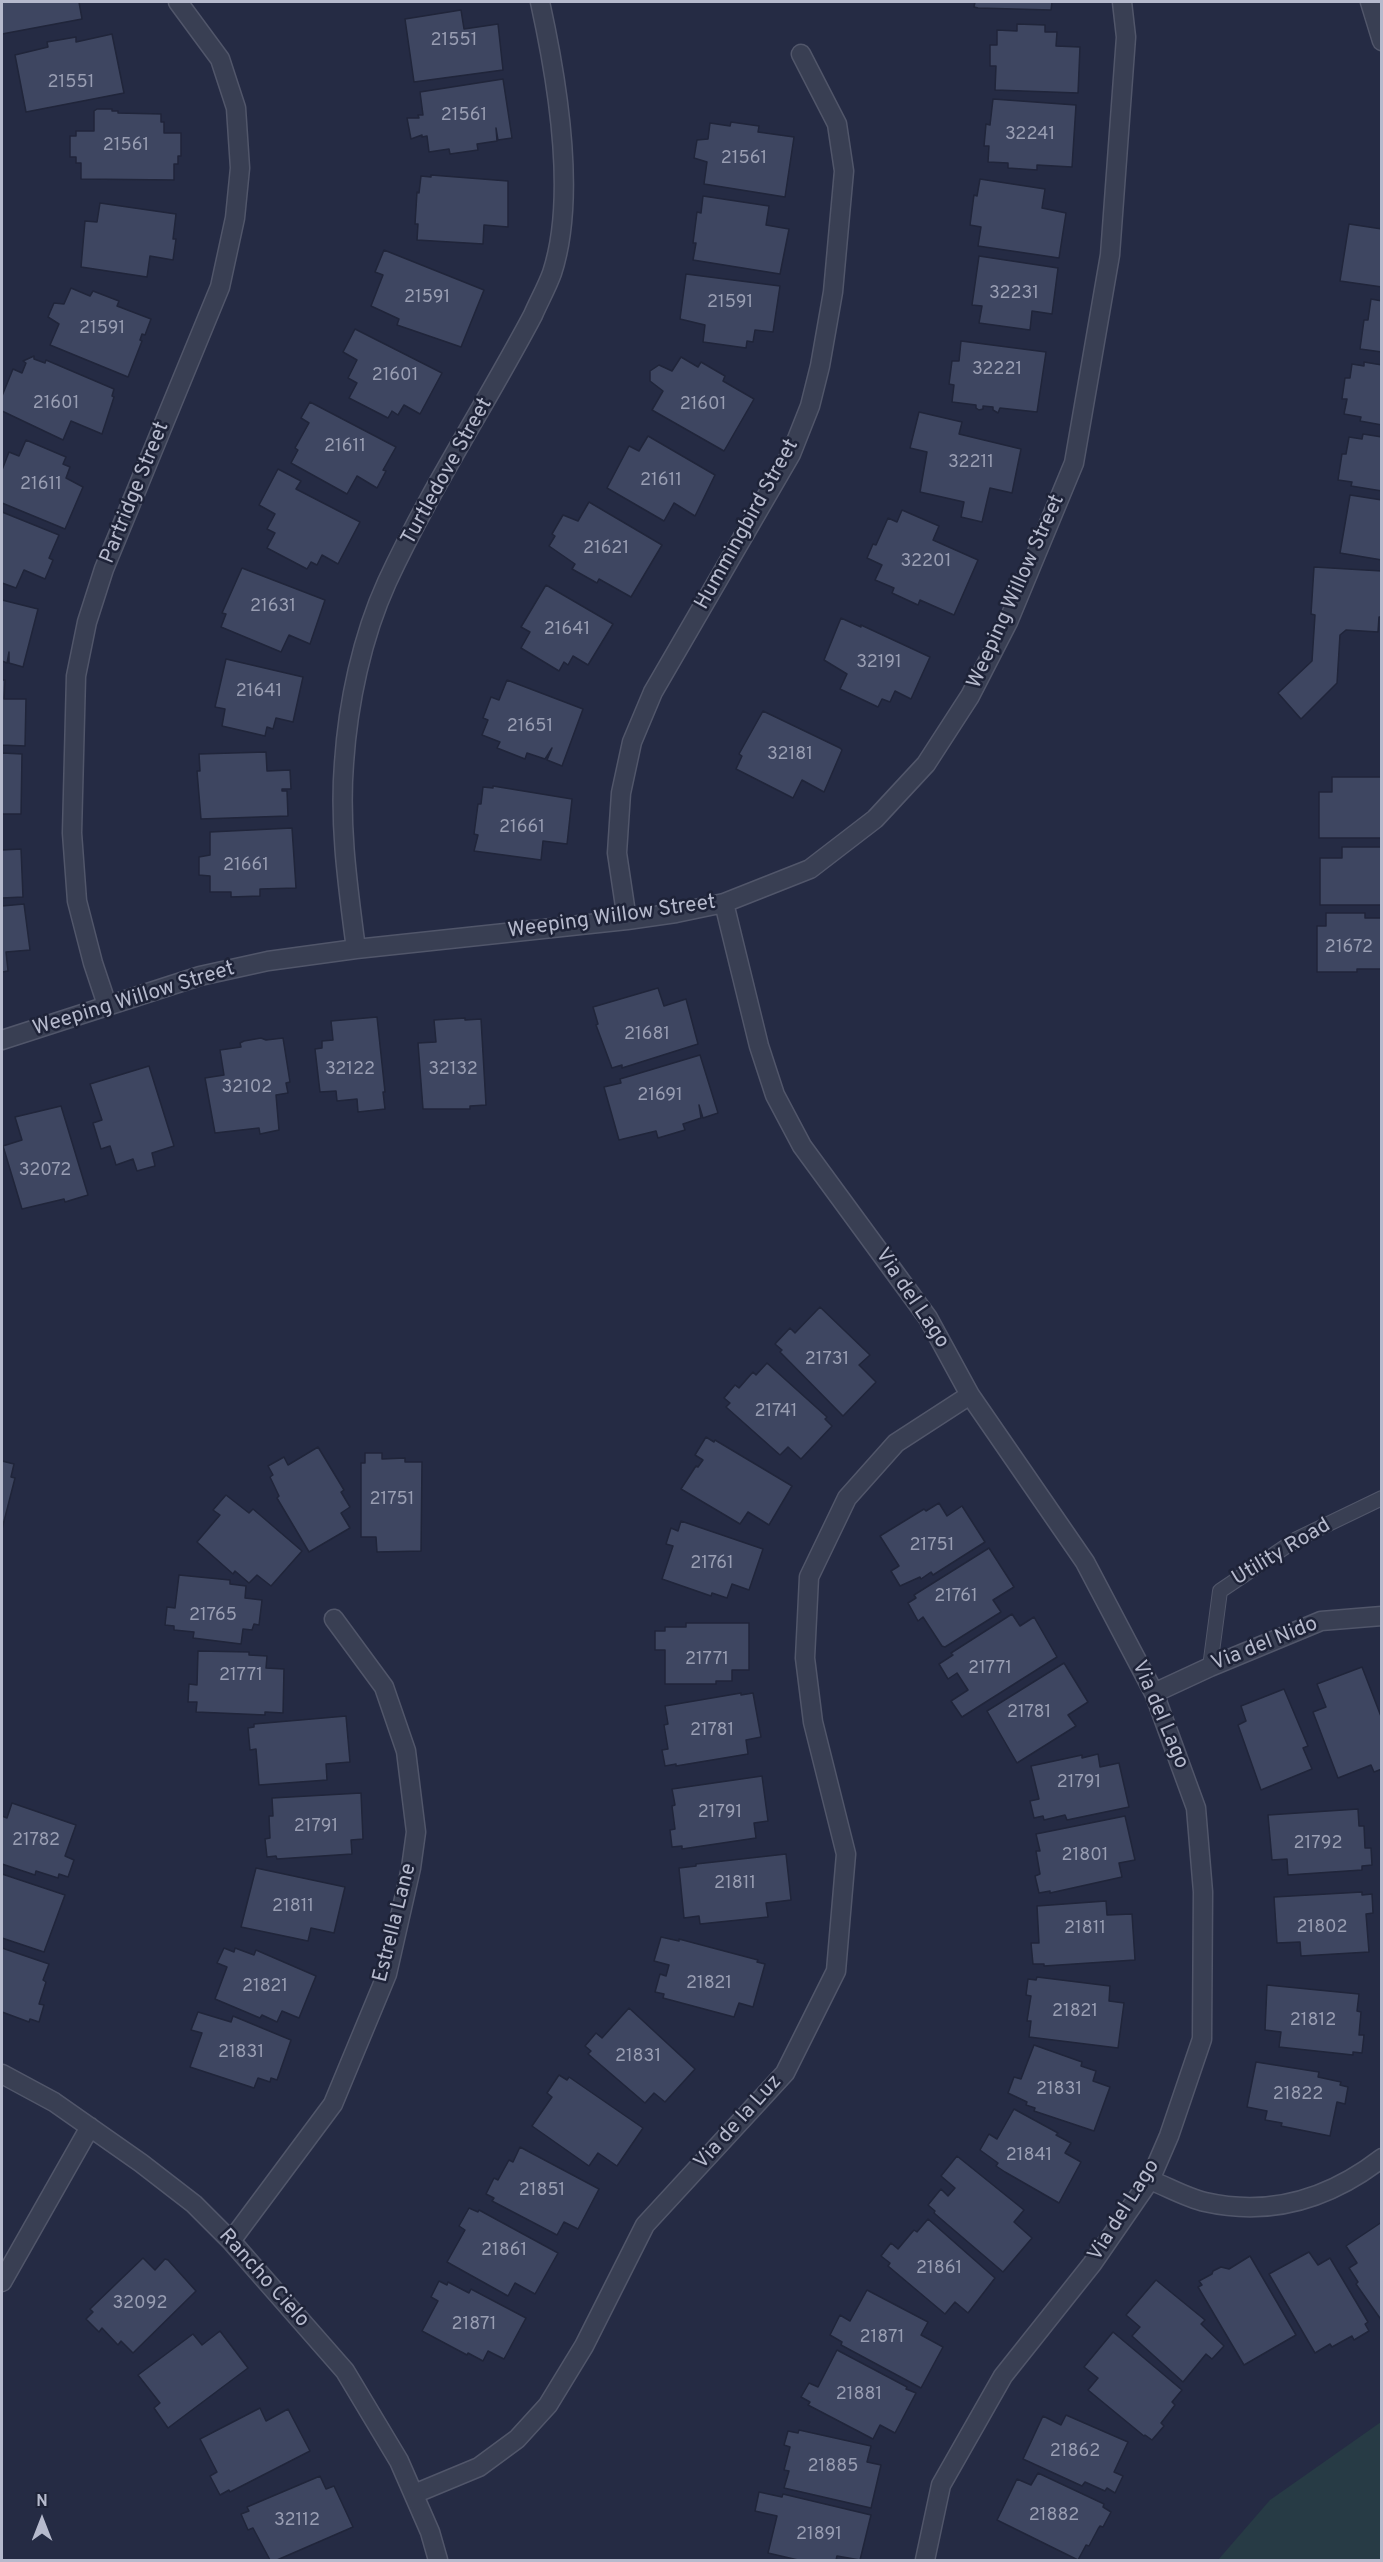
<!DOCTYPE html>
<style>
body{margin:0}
#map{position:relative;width:1383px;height:2562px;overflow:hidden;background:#252b44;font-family:Overpass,sans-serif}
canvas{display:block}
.frame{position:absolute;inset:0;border:3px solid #b6bacd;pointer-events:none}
.north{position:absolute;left:12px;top:2490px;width:60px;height:60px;-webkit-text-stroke:4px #1e2338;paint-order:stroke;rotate:0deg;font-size:16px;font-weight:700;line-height:24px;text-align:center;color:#b6bacd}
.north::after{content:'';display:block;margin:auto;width:21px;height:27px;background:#b6bacd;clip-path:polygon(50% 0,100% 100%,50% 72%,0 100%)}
</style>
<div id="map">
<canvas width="1383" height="2562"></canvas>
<div class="frame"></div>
<div class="north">N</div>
</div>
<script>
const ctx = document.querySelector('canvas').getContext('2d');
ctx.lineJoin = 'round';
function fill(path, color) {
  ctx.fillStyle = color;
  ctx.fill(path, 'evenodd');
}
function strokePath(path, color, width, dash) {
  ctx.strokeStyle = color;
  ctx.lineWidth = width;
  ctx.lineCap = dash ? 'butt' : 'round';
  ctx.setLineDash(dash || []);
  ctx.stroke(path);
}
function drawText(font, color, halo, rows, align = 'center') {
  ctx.font = font + ' Overpass,sans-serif';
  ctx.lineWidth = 5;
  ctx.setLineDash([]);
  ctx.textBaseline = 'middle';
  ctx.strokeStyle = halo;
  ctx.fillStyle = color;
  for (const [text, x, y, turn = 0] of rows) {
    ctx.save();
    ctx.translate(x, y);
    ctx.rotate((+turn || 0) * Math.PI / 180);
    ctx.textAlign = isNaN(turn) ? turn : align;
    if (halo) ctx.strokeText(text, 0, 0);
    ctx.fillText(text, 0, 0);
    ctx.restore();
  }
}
fill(new Path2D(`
 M1381,2422V2560H1218L1270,2500Z`), '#273b45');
const building = new Path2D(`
 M2,2H79L82,19L2,34Z
 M975,2H1052L1051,10L978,8L974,7Z
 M461,10L464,29L498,24L503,70L414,82L405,19Z
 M1017,24L1045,25V32H1057L1056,46L1080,47L1078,93L995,90L996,66H990V45H997V30L1017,31Z
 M112,34L124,93L26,112L15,55L48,47L47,42L76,37V42Z
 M503,79L512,138L498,140L496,128L497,141L477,144L478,150L450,154L449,149L429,152L427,136L422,137V135L411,139L407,118H419L418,115H423L420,92Z
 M993,99L1076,105L1072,167L1037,165V170L1008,168V163L988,162L989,146H984L986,124L990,125Z
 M97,109H112V111H118V113L161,114V122H164V133H181V156H178V164H174V180L81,179V163H76V157H70V136H76V131H94V111Z
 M731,122L759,126L758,132L794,137L785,197L704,184L707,162L694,158L697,140L708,139L710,123L730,126Z
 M431,175L508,181V227L484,225L483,244L417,240L418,224H415L417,192L419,193L421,176L431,177Z
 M980,179L1045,189L1042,208L1066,213L1059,258L978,246L981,227L970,225L974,195L977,196Z
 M703,196L769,206L766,225L789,229L780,274L693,260L696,243H693L697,212L701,213Z
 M100,203L176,214L173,239H176L173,260L150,256L147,277L81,267L85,221L97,222Z
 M1349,224L1382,229V287L1340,281Z
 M384,250L484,290L461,347L397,325L399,319L371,306L383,275L375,272Z
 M979,256L1058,268L1052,314L1032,311L1030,330L979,323L982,306L972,305Z
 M686,274L780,286L773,332L755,330L753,342L747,341L746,348L703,342L705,325L680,319Z
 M71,288L90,296L93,291L119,301L117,306L151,319L145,335L142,334L140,340L142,341L128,377L50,345L59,324L48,317L54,303L64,304Z
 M1371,299L1382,301V352L1360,349L1364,320H1368Z
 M355,329L442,373L420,414L404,405L398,415L392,411L388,418L349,398L357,383L348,378L357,360L343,352Z
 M961,341L1046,352L1037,412L1000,408L998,413L993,410V407L983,406V409L979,410L976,408V405L952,402L954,385L949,384L952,361H959Z
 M34,356V359L45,363L46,360L114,389L112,396L114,397L102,434L71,421L63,440L2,411V396L13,369L22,373L26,363L23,361Z
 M681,357L698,367L701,362L725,376L723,381L754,399L724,451L652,410L663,391L650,381V371L659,365L672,371Z
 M1364,362L1382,365V425L1360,421L1361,417L1344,414L1347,399H1342L1345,378H1350L1352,364L1364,366Z
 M310,402L396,447L383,470L386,471L377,488L357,476L347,494L291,463L298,450L295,448L309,423L301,418Z
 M919,412L962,422L959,434L1021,449L1012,493L990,488L982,522L961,517L964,502L920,492L927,452L910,448Z
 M1363,434L1382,437V491L1351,486L1352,482L1338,480L1342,454H1346L1349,437L1362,439Z
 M648,436L715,475L695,516L674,503L664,521L607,488L629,446L639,451Z
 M26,440L66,457L63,464L70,467L66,478L83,487L65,529L2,503V470L9,452L19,456Z
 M278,469L301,481L296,489L360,522L338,564L322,555L317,565L311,562L307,569L267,548L275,533L267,529L275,514L259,505Z
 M1350,495L1382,500V560L1340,553Z
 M589,502L662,545L631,597L599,579L597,583L572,569L575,564L549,546L555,536L552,534L563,515L578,521Z
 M902,510L939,526L933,540L978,560L954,615L920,600L918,605L892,593L894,588L875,580L882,565L867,558L873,544L876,545L888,518L897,522Z
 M2,512L59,535L49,558L53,560L45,579L24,570L16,588L2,583Z
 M1314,567L1382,571V617H1379L1378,632L1346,630L1340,635L1337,683L1301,719L1278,693L1312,661L1315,615L1311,614Z
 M242,568L325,600L310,644L289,635L281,652L221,627L226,614L222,613Z
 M546,585L613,624L588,665L573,656L568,665L564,662L559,671L521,648L530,632L521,627Z
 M2,600L38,609L23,667L9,663V652L7,663L2,661Z
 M841,618L861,627V625L930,657L911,699L895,691L890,702L882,699L878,707L840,689L847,674L824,660Z
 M226,659L303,677L293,722L276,718L273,729L267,727L265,736L222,726L225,709L215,707Z
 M2,680H5L4,699H26L25,746L2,745Z
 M507,680L583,709L562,766L547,760L552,748L545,759L527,753L525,759L497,748L500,742L482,735L488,720L483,718L491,697L499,700Z
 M763,711L840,748L842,750L824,792L802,780L793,798L736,769L742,756L739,754Z
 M266,752L267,771L290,770L291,789H282V791H287L288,816L201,819L197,771H200L199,754Z
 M2,753L22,754L21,814H2Z
 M1332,777H1382V838H1319V792H1332Z
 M493,786L572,799L567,844L543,841L541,860L474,851L478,835L474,834L478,804H481L483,787L493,788Z
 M292,828L296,888L260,889V896L231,897V892H210V876L199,875V857L210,855V832Z
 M1342,847H1382V905H1320V858H1342Z
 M21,849L23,897L2,898V850Z
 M24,904L30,950L6,952L8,971L2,972V906Z
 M1326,913H1365V918H1382V969H1357V972H1317V926H1326Z
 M658,988L664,1006L686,999L698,1044L622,1068V1065L612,1068L596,1025L598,1024L593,1007Z
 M377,1017L385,1092H383L385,1109L358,1112L357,1099L337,1101L336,1091L320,1092L315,1049L322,1048V1041L333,1040L331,1021Z
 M465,1018V1020L481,1019L486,1105L470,1106V1109H423L418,1043L436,1042L434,1020Z
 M261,1038L266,1040L283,1038L290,1082L286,1083L288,1093L276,1095L279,1130L260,1134L259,1128L215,1133L205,1078L224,1075L220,1050L241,1047L240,1043L244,1041Z
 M700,1055L718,1113L703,1118L699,1105L701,1118L683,1124L685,1130L658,1138L656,1131L619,1140L604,1087L621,1083L620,1079Z
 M149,1066L174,1146L152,1153L155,1166L137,1171L133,1159L116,1165L110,1146L101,1149L93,1123L102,1120L90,1084Z
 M61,1106L88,1195L65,1202L64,1199L22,1209L3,1146L22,1140L15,1117Z
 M820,1307L870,1355L859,1365L876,1382L843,1416L780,1352L782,1350L775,1344L790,1328L795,1333Z
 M767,1363L827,1417L825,1419L832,1426L801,1459L788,1447L780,1455L726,1407L730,1403L724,1398L735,1385L739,1388L753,1372L756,1375Z
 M706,1437L714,1442L715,1440L792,1486L769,1525L748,1512L740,1524L681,1489L696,1466L698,1467L703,1460L695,1455Z
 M318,1447L344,1490L341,1492L350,1507L341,1513L350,1528L309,1552L277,1498L279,1496L270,1477L273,1475L268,1466L284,1457L288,1465Z
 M365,1453H382V1459L405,1458V1462H422L421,1551L377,1552L376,1537H361V1463H365Z
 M2,1461L14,1464L11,1477L15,1478L2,1529Z
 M226,1495L249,1513L253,1509L302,1551L271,1586L257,1575L249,1583L235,1571L233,1574L197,1542L220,1515L213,1510Z
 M939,1503L947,1516L962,1506L985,1542L933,1575L931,1572L921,1579L920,1577L900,1586L891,1571L899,1566L880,1536L924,1509L926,1511Z
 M681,1521L763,1549L749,1590L732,1584L727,1598L712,1593L711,1596L662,1579L673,1546L666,1544L671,1528L678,1531Z
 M989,1548L1014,1587L993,1600L1001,1612L945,1647L942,1646L923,1617L918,1621L908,1603L916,1598L914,1595Z
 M179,1575L230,1580V1584L246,1586L245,1598L262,1600L259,1625L254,1624L252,1630L243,1629L241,1644L193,1638L194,1632L174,1630V1626L165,1625L167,1607L175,1608Z
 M1012,1614L1020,1626L1034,1617L1057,1657L962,1717L951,1701L968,1690L957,1673L948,1679L939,1664L953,1655L951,1653Z
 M686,1623H749V1670H732V1681H716V1684H665V1650H655V1631H665V1627H686Z
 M198,1651L249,1652V1655L267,1656L266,1668L284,1669L283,1713L265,1712V1715L196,1712L197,1702H188L189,1684L197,1685Z
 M1064,1663L1088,1702L1068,1715L1076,1726L1017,1763L987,1711Z
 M1362,1667L1382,1719V1769L1374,1772L1371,1765L1338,1778L1313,1712L1326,1707L1317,1684Z
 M1284,1689L1308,1746L1303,1748L1312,1769L1261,1790L1238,1725L1246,1721L1241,1706Z
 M741,1693V1695L753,1693L761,1737L746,1740L748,1754L676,1766V1764L665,1766L662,1750L668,1749L664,1725L668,1724L665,1706Z
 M346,1716L350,1762L326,1764L327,1780L259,1785L256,1749L250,1750L248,1728L254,1727V1724Z
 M1098,1754L1100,1767L1119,1763L1129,1807L1067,1820L1065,1815L1044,1820L1043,1816L1034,1818L1030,1801L1039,1799L1031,1766L1082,1755V1758Z
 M762,1776L768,1821L754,1823L756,1838L682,1849V1846L672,1847L670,1830L675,1829L672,1806L675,1805L672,1789Z
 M361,1793L363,1839L351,1840L352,1854L277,1859L276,1856L267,1857L265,1839L270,1838L269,1816H273L272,1798Z
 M12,1803L76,1825L65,1856L74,1860L68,1877L59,1874L58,1878L36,1871L35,1875L2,1864V1816L7,1818Z
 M1358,1809L1359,1826H1364L1365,1848H1371L1372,1865L1362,1866V1870L1288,1875L1287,1859L1272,1860L1268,1815Z
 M1125,1816L1135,1860L1119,1863L1122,1877L1050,1893V1891L1039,1893L1035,1876L1040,1874L1036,1851H1040L1036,1834Z
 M786,1854L791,1900L766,1903L768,1917L700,1924L699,1916L684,1918L679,1868L696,1866V1864Z
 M256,1868L345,1887L334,1933L311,1928L308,1941L241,1927Z
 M2,1874L65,1895L44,1952L2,1938Z
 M1362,1892V1895L1372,1894L1373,1913L1366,1914L1369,1952L1301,1956L1300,1942L1277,1943L1274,1897Z
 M1106,1901L1107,1915L1132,1914L1135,1960L1044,1966V1964H1033L1031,1943H1039L1037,1906Z
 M661,1937L679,1941V1939L758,1960L757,1962L765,1964L753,2007L739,2003L734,2017L663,1998L664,1994L655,1992L660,1974L666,1976L669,1965L654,1961Z
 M2,1948L49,1964L43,1980L46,1982L39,2004L44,2005L39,2022L30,2019L29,2022L2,2012Z
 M224,1948L234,1952L235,1948L254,1955L256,1950L316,1976L299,2018L282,2011L277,2022L262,2015L260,2018L215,1999L227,1967L217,1963Z
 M1037,1977L1110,1986L1109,2001L1124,2003L1118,2048L1029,2037L1031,2021H1027L1031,1996L1026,1995L1028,1979L1036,1980Z
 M1267,1985L1359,1994L1357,2011L1361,2012L1359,2035H1364L1362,2053L1353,2052V2055L1279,2047L1281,2032L1265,2030Z
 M629,2008L695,2069L665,2102L654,2093L645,2103L588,2054L591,2051L585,2046L596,2033L602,2038Z
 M198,2012L231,2022L233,2016L291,2040L277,2080L271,2078L270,2082L258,2078L254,2088L190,2067L202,2033L191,2030Z
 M1034,2045L1082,2062L1081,2066L1096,2071L1093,2081L1110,2087L1094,2131L1034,2111L1035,2108L1026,2105L1027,2102L1008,2093L1014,2077L1021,2079Z
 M1256,2062L1319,2072L1318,2077L1341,2082L1340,2085L1348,2087L1345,2104L1337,2102L1330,2136L1281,2126L1282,2123L1265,2120L1267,2111L1247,2107Z
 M559,2075L567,2080L569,2077L643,2128L617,2166L598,2153L589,2166L532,2126L552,2097L547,2093Z
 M1014,2109L1058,2133L1056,2135L1071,2143L1065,2153L1081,2162L1059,2203L1005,2172L996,2166L998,2163L980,2150L989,2134L997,2139Z
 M520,2147L599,2189L578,2229L564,2222L557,2235L492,2201L494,2198L486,2194L494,2178L498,2180L509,2160L513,2162Z
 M957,2156L1024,2210L1014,2222L1032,2238L1003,2272L934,2213L935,2211L928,2205L941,2189L948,2196L955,2188L941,2176Z
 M469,2208L478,2212L479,2210L558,2253L535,2294L515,2283L508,2296L447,2262L465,2230L459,2226Z
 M928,2219L995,2278L968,2313L955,2302L945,2314L888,2266L890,2263L881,2256L891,2243L898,2249L914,2230L917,2232Z
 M1382,2222V2321L1356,2284L1358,2282L1349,2268L1357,2263L1346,2246Z
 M1309,2252L1318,2265L1330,2258L1368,2322L1365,2324L1369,2331L1354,2340L1352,2336L1332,2347L1330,2344L1315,2353L1269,2274Z
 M1250,2256L1296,2335L1244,2365L1198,2287L1202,2285L1199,2281L1212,2274L1213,2271L1221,2267L1229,2269Z
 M143,2258L155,2270L165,2259L168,2260L196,2291L133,2353L121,2341L118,2345L102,2328L99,2332L86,2319L93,2312L90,2309Z
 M1156,2280L1205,2320L1201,2324L1224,2346L1212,2359L1206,2354L1183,2382L1132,2336L1140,2327L1126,2315Z
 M439,2281L447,2285L448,2282L469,2293L471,2289L526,2318L504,2359L488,2351L483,2361L468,2353L467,2355L422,2331L438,2301L431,2297Z
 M867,2290L928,2322L921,2335L943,2347L921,2388L841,2345L842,2342L830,2335L840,2315L850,2321Z
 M220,2331L248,2368L168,2428L154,2408L160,2403L138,2375L193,2334L202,2345Z
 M1113,2332L1182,2390L1172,2402L1175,2405L1161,2423L1164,2426L1152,2440L1145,2435L1144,2436L1088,2390L1098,2378L1084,2367Z
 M837,2350L907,2387L906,2389L916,2393L895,2433L880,2425L873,2439L808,2405L810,2402L801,2397L809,2383L818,2387Z
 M260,2408L266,2421L288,2409L310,2451L230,2492L229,2490L220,2495L210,2476L217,2472L200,2439Z
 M1066,2415L1128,2442L1114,2472L1123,2476L1115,2493L1107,2488L1105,2491L1085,2482L1082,2486L1023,2459L1043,2416L1061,2425Z
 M799,2430L871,2446L867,2462L881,2465L871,2508L784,2488L789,2471L784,2470L790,2447L784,2445L788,2431L798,2433Z
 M1038,2473L1104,2504L1103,2507L1111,2512L1103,2527L1100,2526L1098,2529L1089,2546L1086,2545L1078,2560L997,2520L1017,2479L1031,2485Z
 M320,2476L326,2489L334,2486L353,2527L277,2560H270L253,2528L248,2530L241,2514L249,2511L247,2507Z
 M759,2492L782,2497L783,2494L871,2515L860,2560L837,2556L836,2560H798L768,2553L777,2516L755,2511Z`);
fill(building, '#3e4661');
strokePath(building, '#20253a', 1.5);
const service = new Path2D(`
 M1210,1667L1220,1591L1297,1539L1382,1498`);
const minor = new Path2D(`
 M1370,2L1382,41
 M724,903L759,1046L775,1095L802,1146L928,1318L970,1395L1085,1562L1154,1693L1196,1808L1203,1892L1202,2039L1169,2136L1150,2180L1092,2264L1003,2376L941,2485L925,2560
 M627,920L617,853L621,793L632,742L653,692L791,454L810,406L820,366L833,292L844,171L837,124L801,54
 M356,949C348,887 339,826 344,763C348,703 362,637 387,582C429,491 486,404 533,315C539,301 547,287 552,273C577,197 557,79 540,2
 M107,1005L93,963L77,901L72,833L76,676L87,622L104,569L220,287L235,218L240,168L236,108L220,59L178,2
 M2,1040L200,976L268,961L356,949L627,920L676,913L724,903L810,869L875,819L926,764L970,696L1008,622L1074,463L1110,255L1126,37L1122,2
 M1154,1693L1210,1667L1321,1621L1382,1616
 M2,2074L54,2102L141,2163L194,2204L231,2241L345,2371L399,2461L430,2532L438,2560
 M1150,2180C1168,2187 1187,2198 1205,2202C1271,2217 1329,2199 1382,2158
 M231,2241L333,2104L387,1974L411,1868L416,1832L406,1751L384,1687L334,1619
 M2,2282L90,2127
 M414,2494L479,2467L517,2439L548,2405L584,2346L645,2225L785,2073L836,1971L846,1854L813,1722L805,1658L809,1577L847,1498L896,1443L970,1395`);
strokePath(service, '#51566a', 16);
strokePath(minor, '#51566a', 21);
strokePath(service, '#393f53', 14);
strokePath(minor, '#393f53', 18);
drawText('18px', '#989db2', null, [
 ["21551",454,41],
 ["21551",71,83],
 ["21561",464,116],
 ["32241",1030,135],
 ["21561",126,146],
 ["21561",744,159],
 ["32231",1014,294],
 ["21591",427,298],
 ["21591",730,303],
 ["21591",102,329],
 ["32221",997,370],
 ["21601",395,376],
 ["21601",56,404],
 ["21601",703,405],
 ["21611",345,447],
 ["32211",971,463],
 ["21611",661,481],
 ["21611",41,485],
 ["21621",606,549],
 ["32201",926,562],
 ["21631",273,607],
 ["21641",567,630],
 ["32191",879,663],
 ["21641",259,692],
 ["21651",530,727],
 ["32181",790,755],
 ["21661",522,828],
 ["21661",246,866],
 ["21672",1349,948],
 ["21681",647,1035],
 ["32122",350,1070],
 ["32132",453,1070],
 ["32102",247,1088],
 ["21691",660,1096],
 ["32072",45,1171],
 ["21731",827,1360],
 ["21741",776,1412],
 ["21751",392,1500],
 ["21751",932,1546],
 ["21761",712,1564],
 ["21761",956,1597],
 ["21765",213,1616],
 ["21771",707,1660],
 ["21771",990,1669],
 ["21771",241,1676],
 ["21781",1029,1713],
 ["21781",712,1731],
 ["21791",1079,1783],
 ["21791",720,1813],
 ["21791",316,1827],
 ["21782",36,1841],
 ["21792",1318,1844],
 ["21801",1085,1856],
 ["21811",735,1884],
 ["21811",293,1907],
 ["21802",1322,1928],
 ["21811",1085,1929],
 ["21821",709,1984],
 ["21821",265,1987],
 ["21821",1075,2012],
 ["21812",1313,2021],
 ["21831",241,2053],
 ["21831",638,2057],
 ["21831",1059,2090],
 ["21822",1298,2095],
 ["21841",1029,2156],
 ["21851",542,2191],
 ["21861",504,2251],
 ["21861",939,2269],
 ["32092",140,2304],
 ["21871",474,2325],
 ["21871",882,2338],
 ["21881",859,2395],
 ["21862",1075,2452],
 ["21885",833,2467],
 ["21882",1054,2516],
 ["32112",297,2521],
 ["21891",819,2535]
]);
drawText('21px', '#b6bacd', '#1e2338', [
 ["Turtledove Street",448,472,-61],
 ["Partridge Street",136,493,-68],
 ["Hummingbird Street",748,525,-61],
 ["Weeping Willow Street",1017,592,-66],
 ["Weeping Willow Street",612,918,-8],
 ["Weeping Willow Street",134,1000,-17],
 ["Via del Lago",911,1299,56],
 ["Utility Road",1282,1553,-31],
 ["Via del Nido",1265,1645,-22],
 ["Via del Lago",1159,1715,67],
 ["Estrella Lane",396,1923,-76],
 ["Via de la Luz",739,2123,-48],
 ["Via del Lago",1125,2211,-58],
 ["Rancho Cielo",263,2279,48]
]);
</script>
